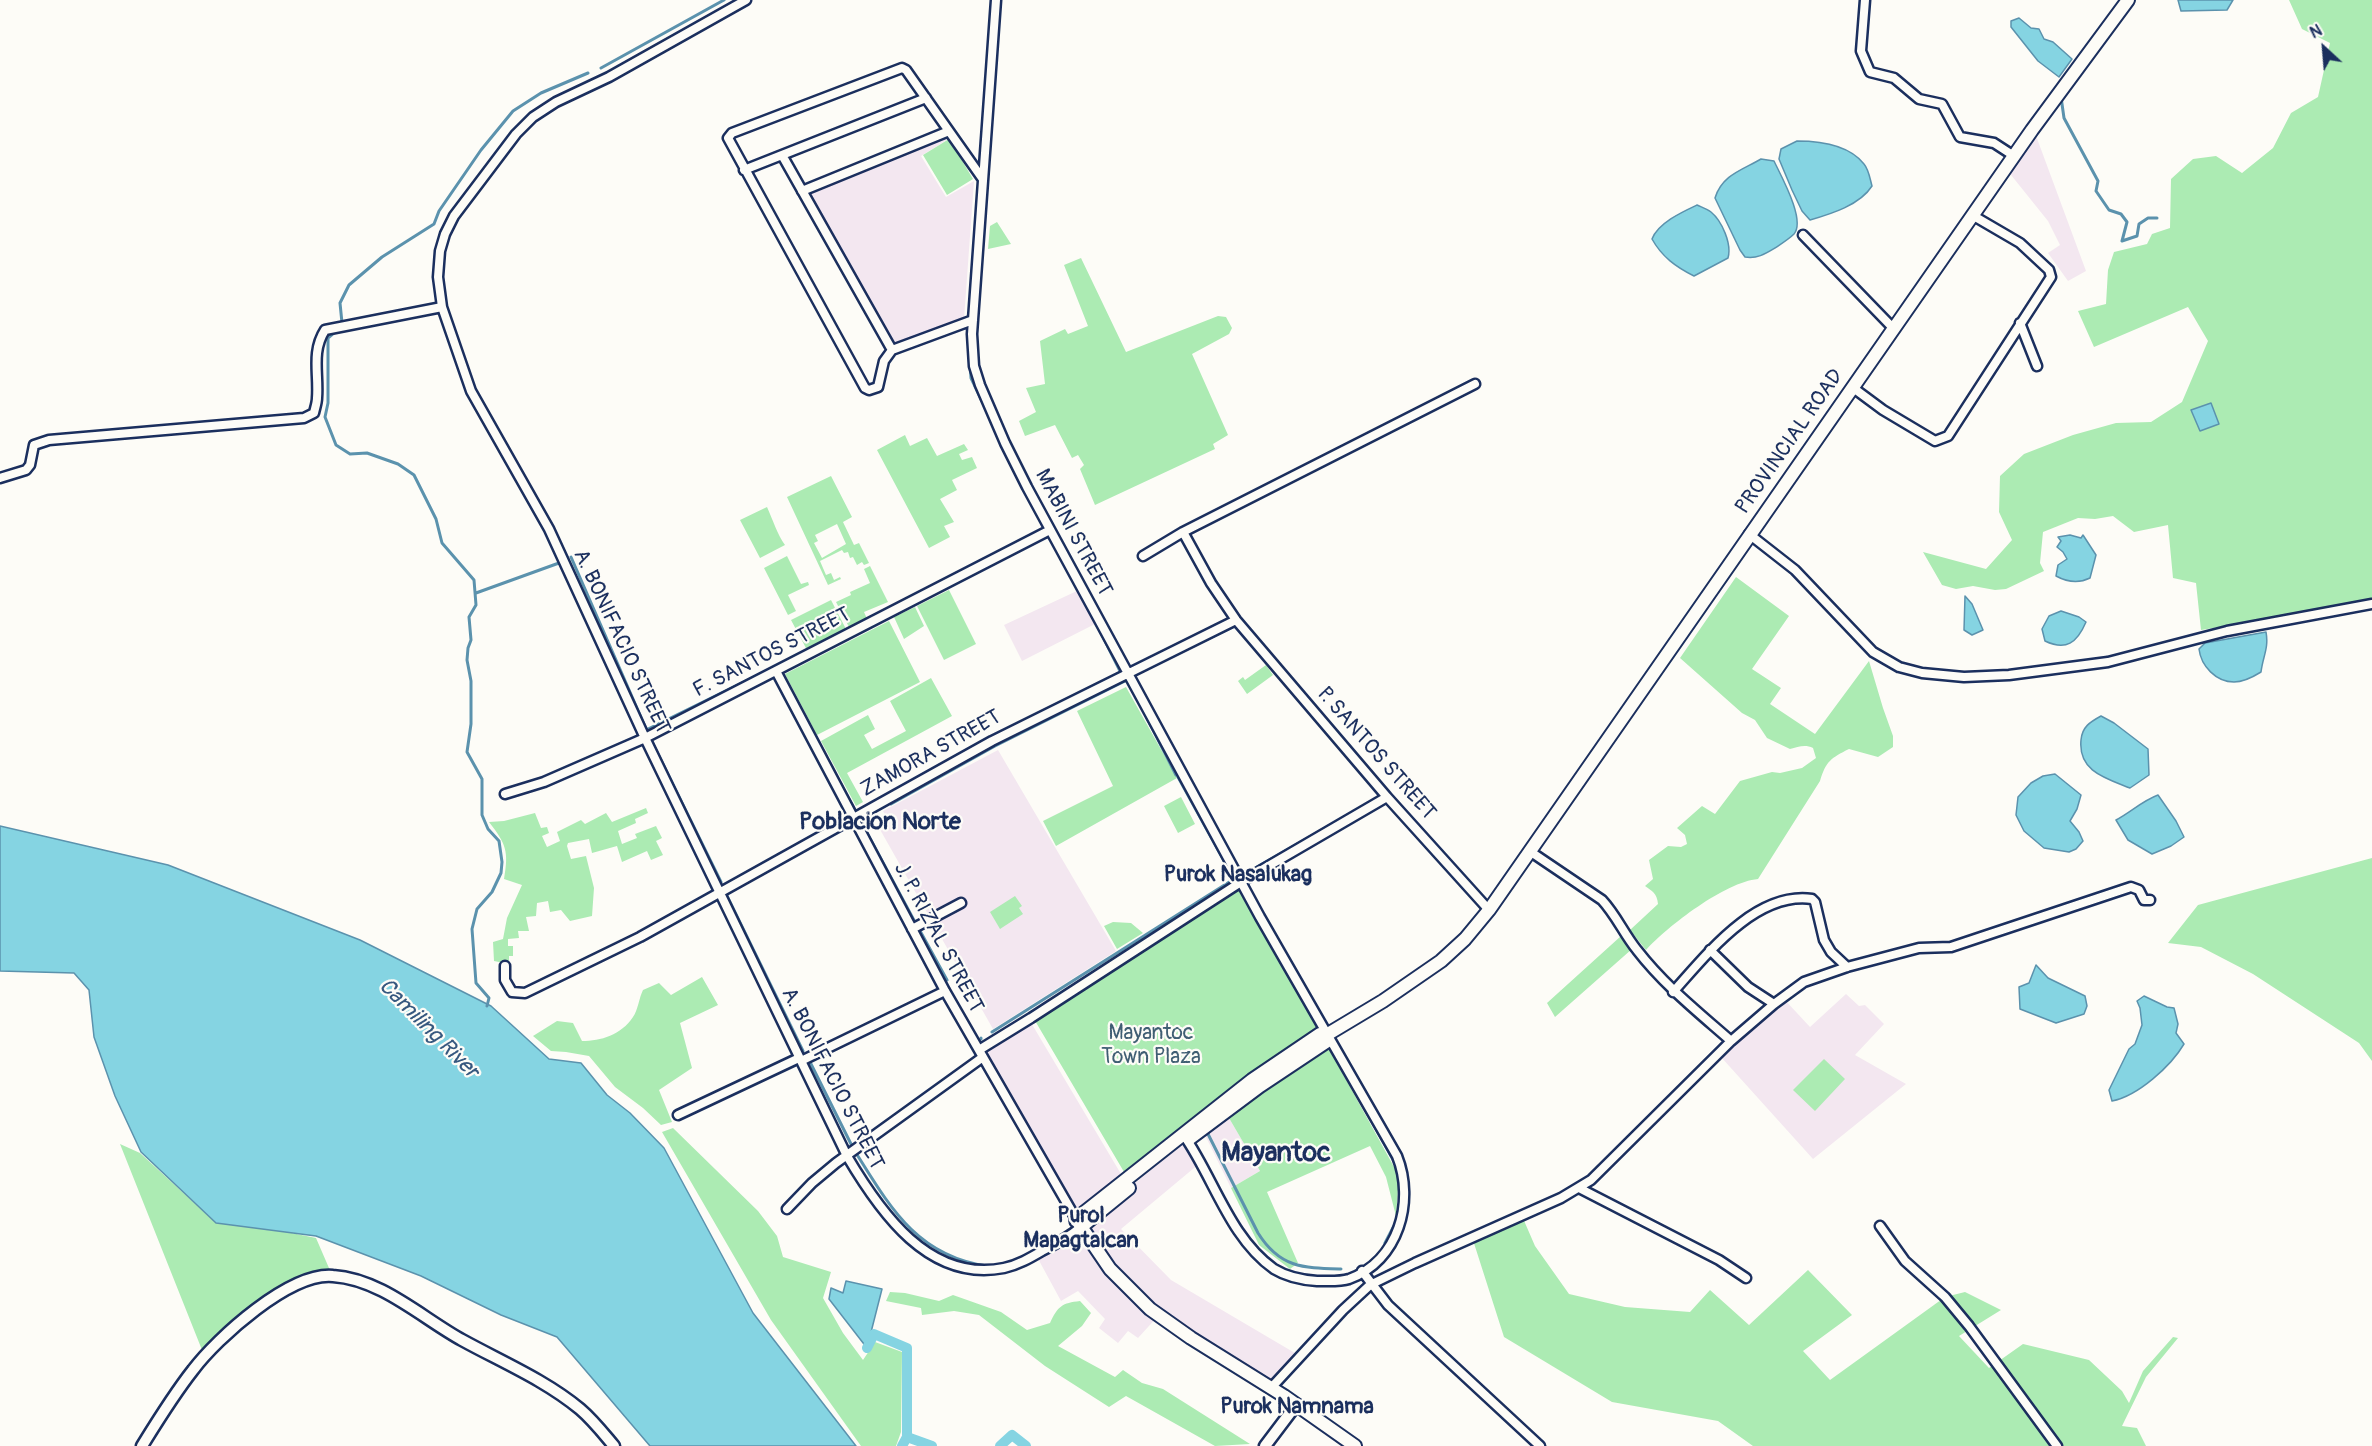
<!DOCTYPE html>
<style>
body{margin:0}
#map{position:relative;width:2372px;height:1446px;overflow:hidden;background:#fdfcf7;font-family:Pangolin,sans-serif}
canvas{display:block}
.north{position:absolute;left:2294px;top:18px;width:60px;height:60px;-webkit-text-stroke:4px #fdfcf7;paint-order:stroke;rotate:334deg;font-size:16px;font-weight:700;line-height:24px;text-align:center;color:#1b2f5e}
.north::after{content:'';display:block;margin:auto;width:21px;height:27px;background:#1b2f5e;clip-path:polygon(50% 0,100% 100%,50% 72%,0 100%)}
</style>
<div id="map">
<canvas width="2372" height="1446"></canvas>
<div class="north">N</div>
</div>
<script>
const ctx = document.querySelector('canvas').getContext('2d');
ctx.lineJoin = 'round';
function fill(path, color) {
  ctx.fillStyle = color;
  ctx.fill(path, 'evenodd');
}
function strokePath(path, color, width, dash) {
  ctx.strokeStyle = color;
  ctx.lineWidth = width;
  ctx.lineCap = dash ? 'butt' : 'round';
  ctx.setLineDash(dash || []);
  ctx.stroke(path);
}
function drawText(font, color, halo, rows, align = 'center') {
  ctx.font = font + ' Pangolin,sans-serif';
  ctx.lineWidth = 4.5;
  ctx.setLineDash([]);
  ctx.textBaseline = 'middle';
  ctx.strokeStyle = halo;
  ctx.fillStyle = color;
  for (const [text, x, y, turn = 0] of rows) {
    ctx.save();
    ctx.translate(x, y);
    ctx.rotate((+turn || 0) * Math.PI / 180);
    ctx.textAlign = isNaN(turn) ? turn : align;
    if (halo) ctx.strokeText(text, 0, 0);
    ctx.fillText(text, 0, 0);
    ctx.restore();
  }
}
fill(new Path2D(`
 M2035,133L2086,271L2068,281L2048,253L2060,245L2048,221L2007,170Z
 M949,136L950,138L921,156L946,197L974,181L964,319L895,346L808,192Z
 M1079,590L1095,624L1022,661L1004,625Z
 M998,750L1116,951L993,1029L878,826L888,820L883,811Z
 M1846,994L1859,1006L1865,1005L1884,1024L1855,1055L1906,1084L1813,1159L1721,1057L1737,1039L1784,999L1810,1027Z
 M1030,1021L1124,1179L1077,1215L982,1049Z
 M1229,1118L1260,1171L1231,1188L1205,1135Z
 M1187,1141L1200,1163L1121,1229L1171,1280L1300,1356L1271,1388L1159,1315L1138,1338L1128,1331L1118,1343L1099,1328L1105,1319L1078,1291L1061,1301L1036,1255L1130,1187Z`), '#f3e7f0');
fill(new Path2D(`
 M2289,0H2372V601L2353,606L2201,630L2196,583L2173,578L2168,525L2134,532L2113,516L2095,519L2078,518L2043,532L2040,563L2044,571L2006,589L1995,590L1973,586L1956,589L1942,585L1923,552L1986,569L2012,540L1999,512L2000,476L2024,454L2073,435L2116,423L2151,422L2182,402L2208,341L2188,307L2094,347L2078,311L2106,304L2108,270L2114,252L2147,244L2152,234L2170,228L2171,179L2193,159L2216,156L2242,173L2273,148L2291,113L2318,97L2330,43L2302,29Z
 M949,139L973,179L947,195L923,155Z
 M997,222L1011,244L988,249L990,226Z
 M1081,258L1126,352L1218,316L1226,317L1232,328L1229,334L1192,354L1228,435L1213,444L1215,449L1095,505L1080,469L1084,465L1078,455L1072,458L1055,425L1025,436L1019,421L1036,412L1026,388L1045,384L1040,341L1065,329L1068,334L1088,326L1064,265Z
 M905,435L910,446L927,438L937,456L964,444L968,450L959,454L962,460L972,457L977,468L952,480L957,490L940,499L954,522L944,526L950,537L929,548L877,450Z
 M831,476L852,517L843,522L854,545L859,543L869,563L864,565L862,562L857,565L853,557L850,558L848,552L844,553L842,550L820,561L826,575L831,573L834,580L840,577L841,579L828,585L787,497ZM837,524L846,544L822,558L814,543L818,541L815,535Z
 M767,507C773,520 777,534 785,545L760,558L740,520Z
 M787,556L801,584L808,582L809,585L788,595L796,611L788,615L764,568Z
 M870,566L888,602L864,612L868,621L850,629L836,602L851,595L850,592L870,583L864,569Z
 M1736,577L1789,616L1752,669L1781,688L1770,704L1815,734L1869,661L1883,708L1893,736V747L1878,757L1849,749C1831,758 1826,761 1820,781L1758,879C1725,882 1668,926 1646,950L1630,930L1658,904C1657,893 1652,891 1645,886L1653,879L1649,860L1668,846L1681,847L1687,844L1685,835L1677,828L1702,806L1715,814L1740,781L1772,772L1780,773L1802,768L1816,758L1813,748C1805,744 1798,747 1790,749L1767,738L1755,720L1742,713L1680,658Z
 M949,590L976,644L944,660L917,606Z
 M831,600L847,631L807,650L791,620Z
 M915,607L924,626L904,639L894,617Z
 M889,621L920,682L817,735L785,674Z
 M1266,665L1273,675L1247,694L1238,681L1243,677L1245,680Z
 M931,678L952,716L847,773L863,802L856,806L821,741L868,715L875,729L864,735L872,749L906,731L890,701Z
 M1126,687L1177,778L1056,846L1043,821L1113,786L1077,711Z
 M1181,797L1195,824L1178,833L1164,806Z
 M646,808L648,813L635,819L636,823L618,831L622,844L637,838L635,834L656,826L662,838L656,841L663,855L651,860L647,851L622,862L617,846L592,853L589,839L568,843L567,846L571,859L586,856L594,888L592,916L570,921L561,910L550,912L548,901L537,903L536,916L526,917L529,931H518L519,938L508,939V946H513V956H509V964L494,961L493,942L503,939L507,918L522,885L504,879C509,851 506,844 489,822L504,821L535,813L541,828L547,827L549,833L542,836L547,847L560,841L557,832L581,820L585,824L606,813L612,822Z
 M2372,858V1061L2359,1043L2253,974L2201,947L2168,943L2198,905Z
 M1238,889L1318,1030L1127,1177L1034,1019Z
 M1015,896L1022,906L1019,908L1023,914L1000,929L990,912Z
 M1113,922L1131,923L1143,933L1117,949L1104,926Z
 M1621,936L1632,949L1555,1017L1547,1003Z
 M702,977L718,1005L680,1023L692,1068L659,1090L672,1122L661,1125L643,1108L615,1087L589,1056L566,1052L551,1051L533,1036L557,1021L573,1023L582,1041C601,1041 621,1035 633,1017C638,1010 639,998 643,990L659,983L671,995Z
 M1327,1045L1399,1176L1396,1216L1386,1177L1370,1146L1267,1192L1298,1263L1290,1269L1259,1245L1231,1188L1260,1171L1229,1118Z
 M1824,1059L1845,1079L1815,1111L1793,1090Z
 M673,1128L758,1211L777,1236L783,1257L831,1272L823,1298L843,1333L863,1360L875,1342L902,1352L901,1432L896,1446H861L771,1320L662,1132Z
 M120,1144L140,1153L216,1223L272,1229L316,1238L332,1275L293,1285L204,1355Z
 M1522,1216L1535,1246L1569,1294L1625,1307L1690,1312L1710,1290L1749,1325L1808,1270L1852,1315L1803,1351L1830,1380L1945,1297L1965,1292L2001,1310L1959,1336L1989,1368L2023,1344L2089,1360L2122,1391L2129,1403L2143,1371L2173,1337L2178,1338L2146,1377L2122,1426L2137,1428L2146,1446H1753L1718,1421L1612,1402L1504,1337L1472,1237Z
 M890,1292L905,1293L939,1301L953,1295L1001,1312L1027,1330L1050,1323C1058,1306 1062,1303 1080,1301L1091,1313L1082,1326L1058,1346L1115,1377L1123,1370L1142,1383L1163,1389L1250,1444L1215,1446L1126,1396L1109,1407L1045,1366L979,1315L954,1311L922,1315L921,1308L886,1301Z`), '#acebb3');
const water = new Path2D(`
 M2178,0H2233L2227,10L2181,11Z
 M2019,18L2031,28L2039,29L2044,39L2053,42L2072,59L2059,77L2038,61L2011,27V21Z
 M1797,141C1819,141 1849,145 1864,164C1869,170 1870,179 1872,186C1860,205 1831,214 1810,220L1802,211L1792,190L1779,159L1781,149Z
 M1761,159L1774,161C1781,176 1806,220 1794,234C1789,239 1781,244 1775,248C1765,254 1757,259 1745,257L1740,250L1715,198C1722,175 1742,170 1761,159Z
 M1697,205C1701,207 1707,209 1711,212C1722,221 1732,244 1728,258L1694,276C1676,267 1662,257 1652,239C1658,223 1682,212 1697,205Z
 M2211,403L2219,424L2200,431L2191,410Z
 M2070,535L2081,538L2083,535L2096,555L2090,578C2078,584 2067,582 2056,576L2058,565L2067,559L2063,552L2057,547L2061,541L2058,537Z
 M1965,596L1972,604L1983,630L1972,635L1964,630Z
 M2061,611L2079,617L2086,622C2077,643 2066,651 2045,641L2042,629L2049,616Z
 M2266,632C2269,648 2263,656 2261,672C2253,677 2244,682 2234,682C2216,682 2201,666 2199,649L2205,643Z
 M2101,716L2114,723L2148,749L2149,775L2130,788C2105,778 2078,771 2081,740C2082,727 2090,722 2101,716Z
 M2055,774L2081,795L2077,809L2070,821L2079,832L2083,841L2076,849L2069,852L2044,848L2024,831L2016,815L2018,797L2031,783L2043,776Z
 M2158,795L2176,821L2184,837L2171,846L2152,854L2128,840L2116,820C2131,812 2142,801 2158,795Z
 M0,826L168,865L360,940L491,1006L549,1059L581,1063L607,1095L630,1113L664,1148L753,1313L856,1446H650L557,1337L501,1315L421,1276L316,1236L216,1223L141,1152L115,1096L94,1037L89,990L74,973L0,971Z
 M2036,965L2048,978L2085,996L2087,1006L2084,1014L2056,1023L2020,1009L2019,987L2029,983Z
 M2144,996L2167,1007L2174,1008L2178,1024L2176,1033L2184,1044C2171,1066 2138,1096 2112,1101L2109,1090L2129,1049L2135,1044L2142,1025L2140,1008L2137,1001Z
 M846,1281L882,1289L867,1348L829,1299L831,1288L843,1293Z`);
fill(water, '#85d4e2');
strokePath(water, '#5b92ad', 1.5);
strokePath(new Path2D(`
 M601,68L724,0
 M2061,97L2064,118L2098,181L2096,191L2109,210L2121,214L2127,222L2122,241L2137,236L2139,224L2148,218H2157
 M342,323L340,303L349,285L382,257L434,224L439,211L481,150L513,111L541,93L588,73
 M336,331L328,338V403L325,417L336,445L350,454L367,453L398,464L414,475L436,519L442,543L474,580L476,605L469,617L471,640L468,648L467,660L471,681V724L467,752L482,779V815L488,829L499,841L502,862L501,873L492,892L477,909L472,929L476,983L489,998L487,1006
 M968,339L971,378L982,401
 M984,405L993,426
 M571,557L647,731
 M476,593L559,563
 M1097,625L1120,671
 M1156,664L1237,625
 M1147,718L1176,775
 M646,730L760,674
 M651,740L721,882
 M838,779L856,812
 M891,804L995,746L1127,680L1133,692
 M859,818L916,924
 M1257,867L1381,796L1380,794
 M727,896L803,1051
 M919,929L947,980
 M992,1032L1234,879L1178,777
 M981,1038V1039
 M810,1062L852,1146
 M1351,1084L1396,1165
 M1208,1134L1258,1233C1280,1268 1303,1268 1341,1269
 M856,1153C890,1207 917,1256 987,1266
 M1385,1243L1397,1220`), '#5b92ad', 3);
strokePath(new Path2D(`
 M867,1348L874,1334L907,1348V1437
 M902,1446L907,1437L932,1446
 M1000,1446L1012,1435L1026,1446`), '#85d4e2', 10);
const minor = new Path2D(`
 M746,0L609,77L556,102L533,117L516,134L454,216L445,234L440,251L438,277L442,307L471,391L549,529L645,738L847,1156C880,1212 929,1283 1004,1268C1018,1265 1030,1258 1042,1251C1056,1244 1069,1237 1081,1227
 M996,0L972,334L974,366L980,385L1005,443L1027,487L1260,917L1397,1156C1415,1201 1399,1261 1349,1279C1340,1282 1328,1281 1317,1281C1302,1280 1287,1277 1274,1269C1230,1238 1214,1179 1185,1137
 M1865,0L1861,51L1870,72L1894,78L1919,99L1942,104L1960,137L1994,143L2014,156
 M782,155L892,350
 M744,170L926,98
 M802,191L949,131
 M1803,235L1893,328
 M973,320L892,350L884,361L878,387L869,390L865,388L728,138L732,133L902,68L906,70L982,178
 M2020,323L2037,366
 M1852,387L1883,410L1935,441L1948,436L2051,277L2049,270L2020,243L1972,215
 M0,478L26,470L30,465L34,445L49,440L304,418L314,413C315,408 317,403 317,398C319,374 311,352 325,330L442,307
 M1183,532L1211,583L1236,620L1387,797L1489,910
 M1749,534L1795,570L1873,652L1899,667L1922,673L1964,677L2009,675L2108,662L2227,631L2372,604
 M1143,556L1183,532L1475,384
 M776,671L945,991L1076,1219L1075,1222
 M505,794L544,782L645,738L1050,530
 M912,929L961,903
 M1710,950L1748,987L1774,1004
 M505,966V980L512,992L525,993L640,937L992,741L1236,620
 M1673,992C1707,954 1756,891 1812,899L1815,902L1824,940L1831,952L1847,967
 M1731,1041L1774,1004L1804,982L1847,967L1919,948L1951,947L2131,887L2139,890L2144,900H2150
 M979,1050L1031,1018L1241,882L1387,797
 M801,1061L945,991
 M678,1115L799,1058
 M1579,1188L1719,1260L1746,1278
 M787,1209L812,1183L836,1163L983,1057
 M1880,1226L1905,1261L1945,1297L1969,1326L2057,1446
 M1362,1271L1388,1305L1540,1446
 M1271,1388L1343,1310L1370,1285L1415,1263L1561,1198L1591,1180L1731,1041C1698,1012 1664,985 1637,950C1624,934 1616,915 1602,900L1531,852`);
const tertiary = new Path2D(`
 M142,1446C158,1420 174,1394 193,1370C217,1338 290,1272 333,1276C381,1279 422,1318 462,1340C502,1362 545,1380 580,1409C593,1420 603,1433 614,1446
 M1265,1446L1296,1405`);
const secondary = new Path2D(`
 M1189,1139L1260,1086L1326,1042L1328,1034
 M1081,1227L1129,1188
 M1355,1446L1284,1396L1191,1338L1150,1309L1110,1269L1076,1219L1252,1080L1320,1034H1328L1383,1001L1441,961L1465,939L1489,910L2032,130L2128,0`);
strokePath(minor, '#1b2f5e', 13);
strokePath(tertiary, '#1b2f5e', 15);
strokePath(secondary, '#1b2f5e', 16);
strokePath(minor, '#fdfcf7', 8);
strokePath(tertiary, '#fdfcf7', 10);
strokePath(secondary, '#fdfcf7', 12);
drawText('21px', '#1b2f5e', '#fdfcf7', [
 ["PROVINCIAL ROAD",1790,442,-55],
 ["MABINI STREET",1073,533,62],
 ["A. BONIFACIO STREET",621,642,65],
 ["F. SANTOS STREET",772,653,-27],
 ["ZAMORA STREET",931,754,-29],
 ["P. SANTOS STREET",1376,754,49],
 ["J. P. RIZAL STREET",938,938,62],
 ["A. BONIFACIO STREET",832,1079,63]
]);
drawText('21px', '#3f5e73', '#fdfcf7', [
 ["Mayantoc",1151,1034],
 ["Town Plaza",1151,1058]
]);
drawText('bold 22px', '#1b2f5e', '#fdfcf7', [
 ["Purok Nasalukag",1238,875],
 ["Purol",1081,1216],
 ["Mapagtalcan",1081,1241],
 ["Purok Namnama",1297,1407]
]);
drawText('italic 22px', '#36587f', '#fdfcf7', [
 ["Camiling River",428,1029,45]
]);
drawText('bold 24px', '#1b2f5e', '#fdfcf7', [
 ["Poblacion Norte",880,823]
]);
drawText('bold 27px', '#1b2f5e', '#fdfcf7', [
 ["Mayantoc",1276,1154]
]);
</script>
